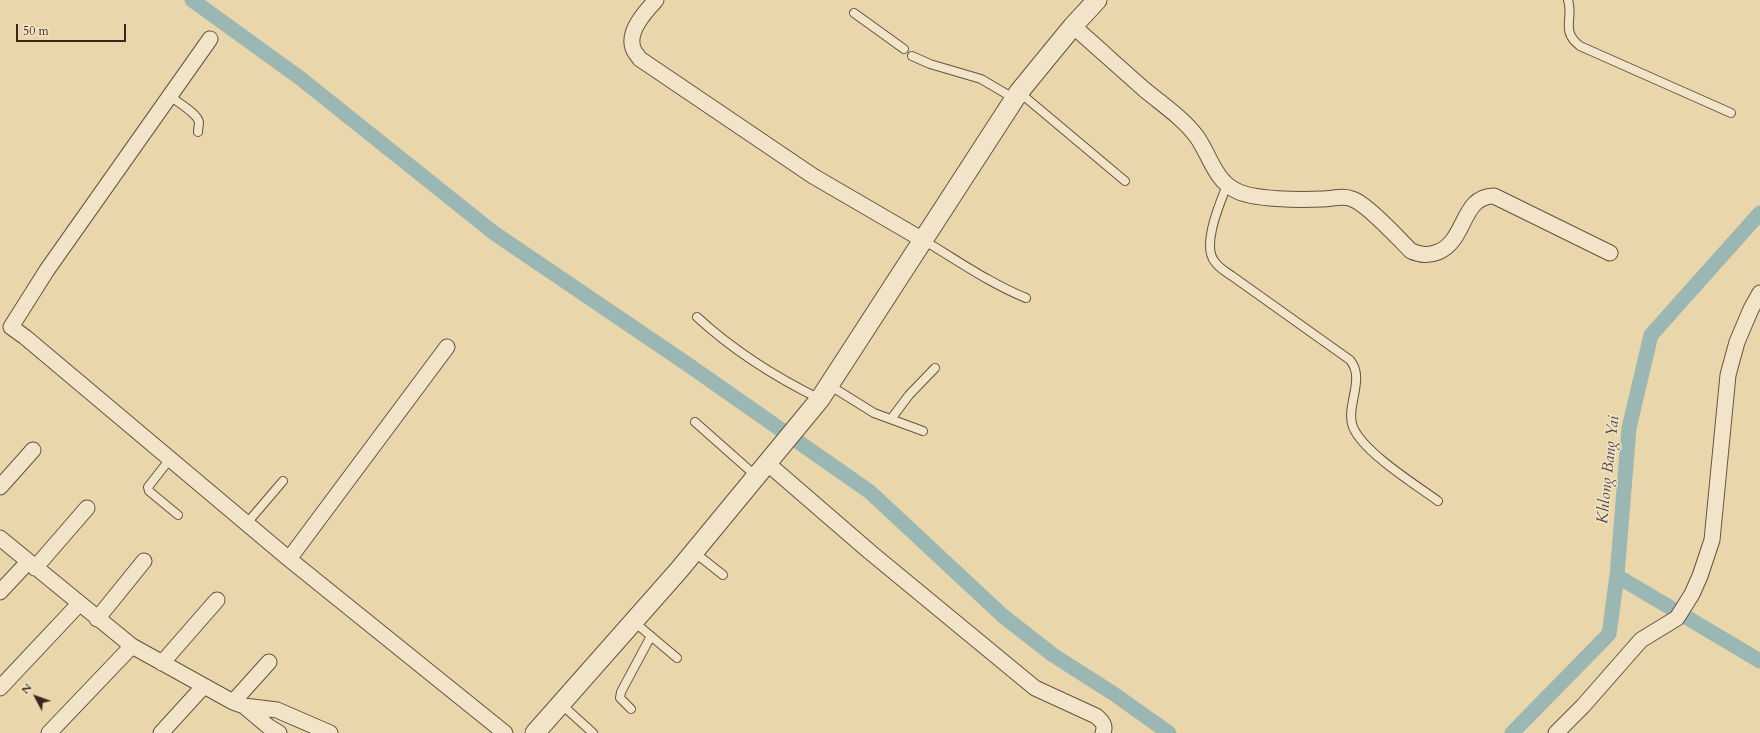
<!DOCTYPE html>
<style>
body{margin:0}
#map{position:relative;width:1760px;height:733px;overflow:hidden;background:#ead6ab;font-family:Cardo,serif}
canvas{display:block}
.north{position:absolute;left:16px;top:677px;width:40px;height:40px;-webkit-text-stroke:3px #f1e4c8;paint-order:stroke;rotate:311deg;font-size:11px;font-weight:700;line-height:16px;text-align:center;color:#38271c}
.north::after{content:'';display:block;margin:auto;width:14px;height:18px;background:#38271c;clip-path:polygon(50% 0,100% 100%,50% 72%,0 100%)}
.scale{position:absolute;left:16px;top:24px;width:110px;height:18px;box-sizing:border-box;border:2px solid #38271c;border-top:0;padding-left:5px;font-size:12px;line-height:14px;white-space:nowrap;color:#38271c;-webkit-text-stroke:3px #f1e4c8;paint-order:stroke}
</style>
<div id="map">
<canvas width="1760" height="733"></canvas>
<div class="north">N</div>
<div class="scale">50 m</div>
</div>
<script>
const ctx = document.querySelector('canvas').getContext('2d');
ctx.lineJoin = 'round';
function strokePath(path, color, width, dash) {
  ctx.strokeStyle = color;
  ctx.lineWidth = width;
  ctx.lineCap = dash ? 'butt' : 'round';
  ctx.setLineDash(dash || []);
  ctx.stroke(path);
}
function drawText(font, color, halo, rows, align = 'center') {
  ctx.font = font + ' Cardo,serif';
  ctx.lineWidth = 3;
  ctx.setLineDash([]);
  ctx.textBaseline = 'middle';
  ctx.strokeStyle = halo;
  ctx.fillStyle = color;
  for (const [text, x, y, turn = 0] of rows) {
    ctx.save();
    ctx.translate(x, y);
    ctx.rotate((+turn || 0) * Math.PI / 180);
    ctx.textAlign = isNaN(turn) ? turn : align;
    if (halo) ctx.strokeText(text, 0, 0);
    ctx.fillText(text, 0, 0);
    ctx.restore();
  }
}
strokePath(new Path2D(`
 M192,0L300,78L494,233L690,366L870,492L1003,616L1053,655L1114,694L1169,733
 M1617,576L1760,661
 M1512,733L1609,634L1617,576L1629,428L1651,335L1760,213`), '#9bb7b3', 15);
const service = new Path2D(`
 M1568,0C1574,18 1560,31 1580,46L1731,113
 M854,13L904,49
 M912,56L930,64L981,79L1015,99
 M1019,92L1125,181
 M170,96C177,102 197,113 199,122C199,125 198,129 198,132
 M1227,185C1220,203 1201,246 1215,262C1219,268 1226,272 1232,276L1350,360C1366,379 1345,406 1353,427C1363,452 1416,485 1438,501
 M923,240C957,260 989,283 1026,298
 M697,317C734,351 775,377 820,399
 M829,385L874,413L923,431
 M891,419L909,395L935,368
 M695,422L756,476
 M170,459L148,487L149,491L178,515
 M247,523L283,481
 M694,552L723,575
 M633,621L677,658
 M561,704L593,733
 M631,709L620,698L621,692L651,636`);
const minor = new Path2D(`
 M656,0C646,11 627,31 633,48C634,52 638,56 640,59L813,176L923,240
 M1073,26C1097,47 1121,69 1145,90C1163,105 1184,119 1197,137C1209,154 1215,180 1235,190C1252,200 1302,200 1322,199C1332,199 1343,195 1352,199C1366,203 1399,239 1411,251C1421,255 1428,256 1438,252C1467,240 1461,196 1494,196L1610,253
 M210,39L47,270L11,327L25,337L289,559L505,733
 M767,463L870,552L1035,688L1096,716C1102,721 1106,725 1103,733
 M0,487L33,450
 M0,538L132,646L233,702L244,706L277,710L330,733
 M289,559L447,347
 M35,568L87,508
 M0,592L28,562
 M97,619L144,561
 M162,663L217,600
 M0,688L79,604
 M233,702L269,662
 M244,706L269,727L279,733
 M49,733L132,646
 M161,733L203,687
 M1556,733L1583,706L1641,640L1677,618L1692,594L1700,576L1712,540L1728,375L1737,342L1751,309L1760,293`);
const tertiary = new Path2D(`
 M535,733L679,570L820,399L1019,92L1073,26L1097,0`);
strokePath(service, '#645340', 10);
strokePath(minor, '#645340', 17);
strokePath(tertiary, '#645340', 21);
strokePath(service, '#f1e4c8', 8);
strokePath(minor, '#f1e4c8', 15);
strokePath(tertiary, '#f1e4c8', 19);
drawText('italic 16px', '#514b42', '#f1e4c8', [
 ["Khlong Bang Yai",1609,470,-84]
]);
</script>
